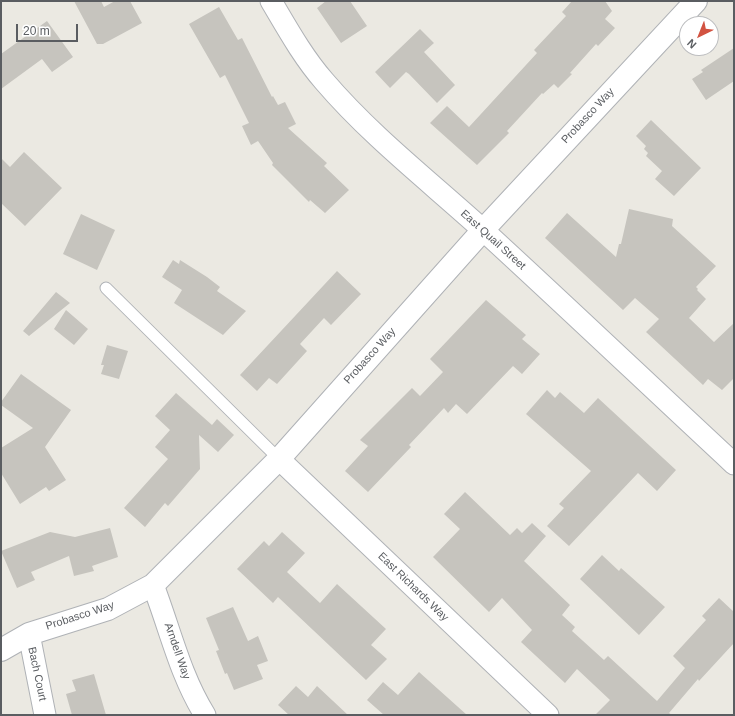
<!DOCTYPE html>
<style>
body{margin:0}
#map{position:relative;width:735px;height:716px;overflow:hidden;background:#ebe9e2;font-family:Arial,sans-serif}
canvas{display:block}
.frame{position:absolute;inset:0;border:2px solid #5a5d61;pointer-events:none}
.north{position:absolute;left:679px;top:16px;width:40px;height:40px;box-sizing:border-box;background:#fff;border:1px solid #bdbec0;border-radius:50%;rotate:223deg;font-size:11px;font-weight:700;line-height:16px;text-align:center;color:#5a5d61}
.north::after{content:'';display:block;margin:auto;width:14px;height:18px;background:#d25341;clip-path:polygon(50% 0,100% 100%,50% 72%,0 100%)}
.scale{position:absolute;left:16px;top:24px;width:62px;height:18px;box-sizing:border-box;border:2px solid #5a5d61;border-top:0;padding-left:5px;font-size:12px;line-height:14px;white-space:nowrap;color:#5a5d61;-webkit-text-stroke:3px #fff;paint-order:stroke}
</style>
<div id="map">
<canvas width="735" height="716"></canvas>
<div class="frame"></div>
<div class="north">N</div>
<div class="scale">20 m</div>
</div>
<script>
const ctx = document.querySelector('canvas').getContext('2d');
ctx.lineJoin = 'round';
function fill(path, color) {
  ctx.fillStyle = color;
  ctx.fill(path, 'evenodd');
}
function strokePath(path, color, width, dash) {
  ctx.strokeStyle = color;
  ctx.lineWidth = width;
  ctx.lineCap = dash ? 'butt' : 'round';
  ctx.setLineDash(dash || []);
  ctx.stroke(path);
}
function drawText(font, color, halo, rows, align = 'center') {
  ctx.font = font + ' Arial,sans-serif';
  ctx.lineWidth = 3.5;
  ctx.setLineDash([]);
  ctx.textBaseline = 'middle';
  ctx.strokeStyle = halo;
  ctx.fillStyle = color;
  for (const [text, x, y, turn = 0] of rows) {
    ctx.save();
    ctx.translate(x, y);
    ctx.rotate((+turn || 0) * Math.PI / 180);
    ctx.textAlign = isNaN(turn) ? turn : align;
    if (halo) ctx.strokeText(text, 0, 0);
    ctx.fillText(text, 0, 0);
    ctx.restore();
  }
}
fill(new Path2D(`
 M74,1H101L104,7L115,1H130L142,23L103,44H97Z
 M326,1H350L367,26L341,43L317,8Z
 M572,1H605L612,11L605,19L615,28L598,46L596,44L570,73L572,74L558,88L554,84L543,94L542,93L507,131L509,133L477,165L430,123L447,106L469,127L537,53L534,50L566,16L562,12Z
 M219,7L238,40L242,38L272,97L273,96L278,105L285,102L296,124L288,128L327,163L324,166L349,190L325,213L310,200L309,202L272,165L273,163L258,141L251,145L242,126L249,123L225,75L220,78L189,24Z
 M47,21L73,57L52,72L42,59L1,89V54Z
 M420,29L434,43L424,52L455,85L437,103L409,74L406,72L390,88L375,72Z
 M734,48V81L706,100L692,79L703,72L701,70Z
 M651,120L701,168L674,196L655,179L662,171L646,156L648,153L644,149L646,146L636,136Z
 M24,152L62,188L25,226L1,203V158L10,167Z
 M629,209L673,219L672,226L716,266L696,287L698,289L697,290L706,299L689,318L714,342L734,323V378L722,390L708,379L703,385L646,332L659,319L635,298L623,310L545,238L567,213L616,257L619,244H621Z
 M81,214L115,230L97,270L63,254Z
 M173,260L179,264L180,260L207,277L220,287L217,291L246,311L223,335L174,303L182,290L162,277Z
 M337,271L361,294L331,325L324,318L300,344L307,351L277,384L269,378L257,391L240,375Z
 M56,292L70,303L29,336L23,331Z
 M486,300L526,335L522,339L540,354L522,374L513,366L467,414L456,404L448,413L444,408L409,445L411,447L368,492L345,471L368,446L360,440L412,388L420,396L443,372L430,359Z
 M66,310L88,329L74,345L54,329Z
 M107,345L128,351L119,379L101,374L104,365H101Z
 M21,374L71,410L45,447L66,480L49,491L46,487L20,504L1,473V448L33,428L1,405V402Z
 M547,390L555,398L560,392L584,413L598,398L676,470L657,491L638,473L569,546L547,526L564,508L559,504L591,471L526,414Z
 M176,393L212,425L217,419L234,435L218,452L199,435L200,469L168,506L165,503L145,527L124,508L168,459L155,447L170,430L155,416Z
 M465,492L510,535L517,528L522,533L532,523L546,536L524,561L570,605L562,615L575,627L572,631L604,660L608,656L657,701L685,668L673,656L706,620L702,616L719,598L734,612V643L699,681L698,679L669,713L672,715H595L610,700L577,669L565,683L521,642L532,630L502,598L489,612L433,557L460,529L444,514Z
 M110,528L118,557L92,566L94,571L74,576L69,556L31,572L35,580L17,588L1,551L50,532L75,537Z
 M282,532L305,553L287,572L304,588L320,603L337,584L386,629L371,645L387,659L366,680L278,597L273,603L237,569L264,541L269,546Z
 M602,555L619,571L621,568L665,607L639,635L580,579Z
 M233,607L248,641L258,636L268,661L257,665L263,679L234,690L227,673L225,674L216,651L219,650L206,618Z
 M419,672L467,715H384L367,700L383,682L398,695Z
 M94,674L106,715H72L66,694L76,691L72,680Z
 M296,686L308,697L317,686L348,715H289L278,705Z`), '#c6c4be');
const service = new Path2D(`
 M106,288L279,459`);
const minor = new Path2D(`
 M271,1C287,28 303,57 324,81C371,136 429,181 483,230C567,307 650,386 734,464
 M279,459L548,715
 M153,585C170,629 180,675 205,715
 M29,634L45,715`);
const tertiary = new Path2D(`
 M1,650L29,634L108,609L153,585L279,459L483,230L696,1`);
strokePath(service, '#afb2b6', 13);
strokePath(minor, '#afb2b6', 23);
strokePath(tertiary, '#afb2b6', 24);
strokePath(service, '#fff', 11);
strokePath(minor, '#fff', 21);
strokePath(tertiary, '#fff', 22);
drawText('11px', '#5a5d61', '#fff', [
 ["Probasco Way",588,116,-47],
 ["East Quail Street",493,240,42],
 ["Probasco Way",370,356,-48],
 ["East Richards Way",413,587,44],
 ["Probasco Way",80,616,-18],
 ["Arndell Way",177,651,71],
 ["Bach Court",37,674,78]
]);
</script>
